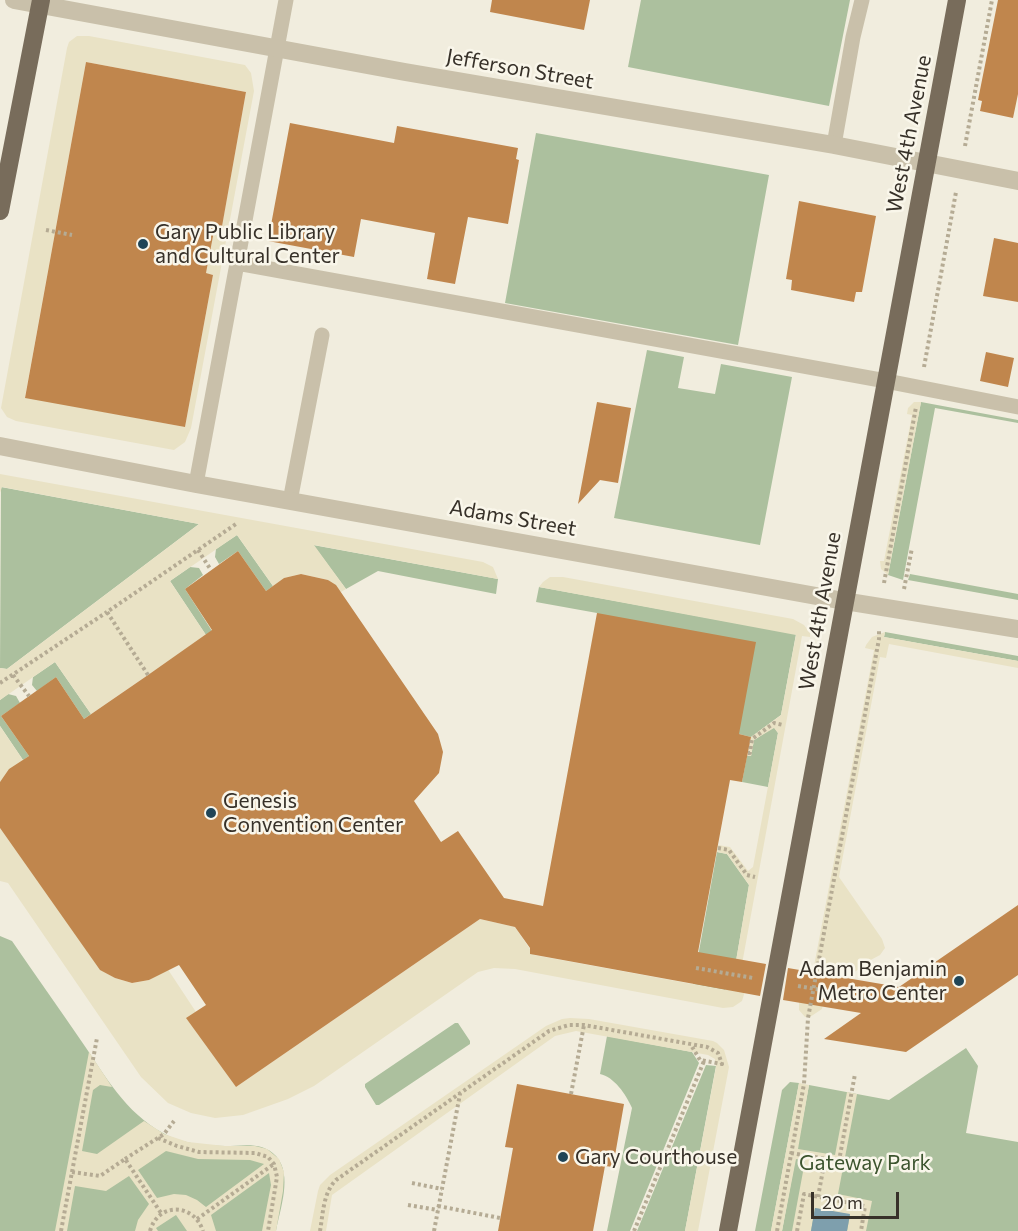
<!DOCTYPE html>
<style>
body{margin:0}
#map{position:relative;width:1018px;height:1231px;overflow:hidden;background:#f1edde;font-family:Commissioner,sans-serif}
canvas{display:block}
.scale{position:absolute;left:811px;top:1192px;width:88px;height:27px;box-sizing:border-box;border:3px solid #373129;border-top:0;padding-left:8px;font-size:18px;line-height:21px;white-space:nowrap;color:#373129;-webkit-text-stroke:4px #f9f6ea;paint-order:stroke}
</style>
<div id="map">
<canvas width="1018" height="1231"></canvas>
<div class="scale">20 m</div>
</div>
<script>
const ctx = document.querySelector('canvas').getContext('2d');
ctx.lineJoin = 'round';
function fill(path, color) {
  ctx.fillStyle = color;
  ctx.fill(path, 'evenodd');
}
function strokePath(path, color, width, dash) {
  ctx.strokeStyle = color;
  ctx.lineWidth = width;
  ctx.lineCap = dash ? 'butt' : 'round';
  ctx.setLineDash(dash || []);
  ctx.stroke(path);
}
function drawText(font, color, halo, rows, align = 'center') {
  ctx.font = font + ' Commissioner,sans-serif';
  ctx.lineWidth = 5;
  ctx.setLineDash([]);
  ctx.textBaseline = 'middle';
  ctx.strokeStyle = halo;
  ctx.fillStyle = color;
  for (const [text, x, y, turn = 0] of rows) {
    ctx.save();
    ctx.translate(x, y);
    ctx.rotate((+turn || 0) * Math.PI / 180);
    ctx.textAlign = isNaN(turn) ? turn : align;
    if (halo) ctx.strokeText(text, 0, 0);
    ctx.fillText(text, 0, 0);
    ctx.restore();
  }
}
fill(new Path2D(`
 M641,0H850L829,106L628,67Z
 M536,133L769,175L738,345L505,303Z
 M647,350L684,357L678,388L715,394L721,364L792,377L760,545L614,518Z
 M921,402L1018,420V423L935,408L903,580L888,575Z
 M1,487L199,524L7,669L0,668Z
 M237,535L273,586L266,591L238,551L219,564L215,557L216,549Z
 M313,545L498,579L496,594L378,571L346,589Z
 M190,567L199,568L203,575L185,589L212,631L206,635L170,581Z
 M910,574L1018,594V600L908,580Z
 M539,587L796,634L781,715L751,737L739,734L597,613L536,602Z
 M885,632L1018,656V661L884,637Z
 M55,662L91,714L84,719L56,677L37,691L32,685L33,677Z
 M8,694L16,696L20,703L1,716L29,756L23,760L0,726V700Z
 M774,727L778,733L768,787L742,782L747,756H751L754,740Z
 M717,852L727,854L749,885L736,961L726,990L693,984Z
 M0,936L12,941C35,975 59,1008 82,1042C106,1077 125,1112 163,1133C180,1143 204,1146 225,1146C243,1146 262,1141 276,1156C293,1175 280,1209 276,1231H0Z
 M455,1023H458L470,1041V1044L379,1105H376L365,1087V1084Z
 M607,1036L692,1052L699,1063L630,1231H607L632,1108C626,1094 614,1077 600,1074Z
 M966,1048L978,1066L966,1133L1018,1142V1231H782L809,1085L889,1100Z
 M706,1065L716,1066L685,1231H637Z
 M790,1082L799,1083L771,1231H755L782,1090Z`), '#acc09e');
fill(new Path2D(`
 M77,36H89L245,65L251,73L254,91L191,428L185,442L174,450L16,421L7,417L1,408L67,48L69,42ZM86,62L246,92L221,231H214L206,273L213,275L185,427L25,397Z
 M914,402H921L888,575L881,569L880,561H884L912,415L907,414L908,408Z
 M0,474L483,562L493,567L498,579L314,545L346,589L341,592L328,580L301,574L284,578L273,586L237,535L170,581L206,635L91,714L55,662L0,700V668L7,669L199,524L2,487L0,493Z
 M550,577H563L793,619L804,625L810,633V637L802,636L742,964L745,991L742,1001L733,1007L723,1008L515,969L494,968L478,972L314,1086L288,1099L243,1115L215,1118L191,1113L168,1103L141,1077L8,883L0,881V828L101,970L115,978L132,983L149,980L167,968L196,1012L187,1019L236,1087L480,919L515,927L534,955L725,990L730,967L736,961L749,885L727,854L717,852L718,845L730,847L748,871L753,867L778,733L774,728L754,740L751,756H747L751,737L781,715L796,635L539,587L543,582Z
 M885,632L884,637L1018,661V668L889,644L886,658L880,657L839,877L882,939L885,948L880,955L863,964L859,969L825,992L822,1009L810,1017H805L799,1010V1002L807,1003L874,650L865,648L866,645L872,637Z
 M0,726L23,760L0,782Z
 M570,1018L589,1019L713,1041L717,1043L724,1050L729,1067L698,1231H685L716,1067L715,1059L708,1055L576,1031L555,1036L332,1195L326,1231H310L318,1191L320,1185L330,1175L546,1026L562,1019Z
 M89,1052L112,1087L100,1085L93,1090L82,1151L97,1154L144,1121L164,1134L188,1142L225,1146H255L267,1149L279,1159L284,1172L283,1191L276,1231H262L271,1185L269,1173L211,1215L216,1231H187L176,1215L156,1228L158,1231H135L138,1220L149,1204L129,1176L106,1191L75,1186L67,1231H55ZM166,1151L198,1159L250,1160L264,1164L206,1207L197,1200L186,1195L174,1194L157,1198L138,1170Z
 M799,1083L809,1085L798,1149L835,1155L847,1092L857,1094L838,1194L872,1201L866,1231H847L850,1215L815,1208L811,1231H792L805,1161L796,1159L782,1231H771Z`), '#e9e2c5');
fill(new Path2D(`
 M815,1208L850,1214L847,1231H811Z`), '#7e9fad');
fill(new Path2D(`
 M492,0H590L584,30L490,12Z
 M998,0H1018V94L1013,118L980,111L982,101L978,100Z
 M86,62L246,92L221,232L214,231L206,273L213,275L185,427L25,398Z
 M290,123L394,143L397,126L518,148L516,159L519,160L508,224L468,217L455,284L427,279L435,233L361,219L354,257L268,241Z
 M799,201L876,216L862,292H856L854,302L791,290L792,280L786,279Z
 M994,238L1018,243V302L983,296Z
 M986,352L1014,358L1008,387L980,381Z
 M597,402L631,408L618,483L600,480L578,504Z
 M238,551L266,591L284,578L301,574L328,580L336,585L438,734L443,752L439,773L414,801L441,842L458,831L504,898L543,906L597,613L756,642L739,734L751,737L742,782L730,780L698,952L766,964L760,996L530,954V948L515,927L480,919L236,1087L186,1018L206,1005L179,965L149,980L132,983L115,978L100,970L0,828V782L9,769L29,756L1,716L56,677L84,719L148,675L212,630L185,589Z
 M1018,905V975L906,1052L824,1039L861,1013L783,1000L788,968L899,987Z
 M517,1084L624,1104L613,1167L605,1166L593,1231H498L513,1148L505,1147Z`), '#c0864d');
strokePath(new Path2D(`
 M965,146L992,0
 M46,230L72,235
 M924,367L956,192
 M198,550L211,570
 M884,583L916,407
 M904,589L912,548
 M13,675L29,696
 M148,675L107,612L236,524
 M0,683L107,612
 M748,753H750L752,739L774,723L783,725
 M718,848L729,850L747,875L755,877
 M696,968L753,978
 M798,986L880,1000
 M571,1094L584,1025
 M158,1138L177,1146L199,1152L255,1153L268,1157L274,1164L277,1177L268,1231
 M791,1153L839,1161L855,1074
 M125,1159L164,1134L174,1121
 M72,1172L100,1176L125,1159L161,1213
 M412,1183L442,1189
 M818,1197L825,1159
 M408,1205L438,1210
 M438,1206L500,1218
 M197,1219L274,1164
 M61,1231L97,1038
 M150,1231C158,1202 194,1203 203,1231
 M320,1231C323,1214 323,1193 336,1180L549,1031L569,1025H584L707,1047L718,1053L722,1064L700,1060L691,1045
 M434,1231L460,1094
 M634,1231L704,1061
 M777,1231L804,1084L808,1018L879,639V629
 M797,1231L804,1194L865,1206L861,1231`), '#b5ab94', 4, [3, 3]);
strokePath(new Path2D(`
 M834,145L853,37L862,0
 M237,263L886,381L1018,407
 M196,484L286,0
 M290,501L322,335`), '#c9c0aa', 15);
strokePath(new Path2D(`
 M14,0L405,72L834,145L1018,181
 M0,446L196,484L844,601L1018,629`), '#c9c0aa', 18);
strokePath(new Path2D(`
 M0,211L41,0
 M728,1231L957,0`), '#786c5b', 18);
for (const [x, y, r, color] of [
 [143,244,6,"#204557"],
 [211,813,6,"#204557"],
 [959,981,6,"#204557"],
 [563,1157,6,"#204557"]
]) {
  const dot = new Path2D();
  dot.arc(x, y, r, 0, 2 * Math.PI);
  ctx.fillStyle = color;
  ctx.fill(dot);
  strokePath(dot, '#f9f6ea', 2);
}
drawText('21px', '#373129', '#f9f6ea', [
 ["Jefferson Street",520,69,10],
 ["West 4th Avenue",909,134,-79],
 ["Adams Street",513,518,10],
 ["West 4th Avenue",820,611,-80]
]);
drawText('21px', '#373129', '#f9f6ea', [
 ["Gary Public Library",155,232],
 ["and Cultural Center",155,256],
 ["Genesis",223,801],
 ["Convention Center",223,825],
 ["Adam Benjamin",947,969,"right"],
 ["Metro Center",947,993,"right"],
 ["Gary Courthouse",575,1157]
], 'left');
drawText('21px', '#3c542e', '#f9f6ea', [
 ["Gateway Park",865,1163]
]);
</script>
